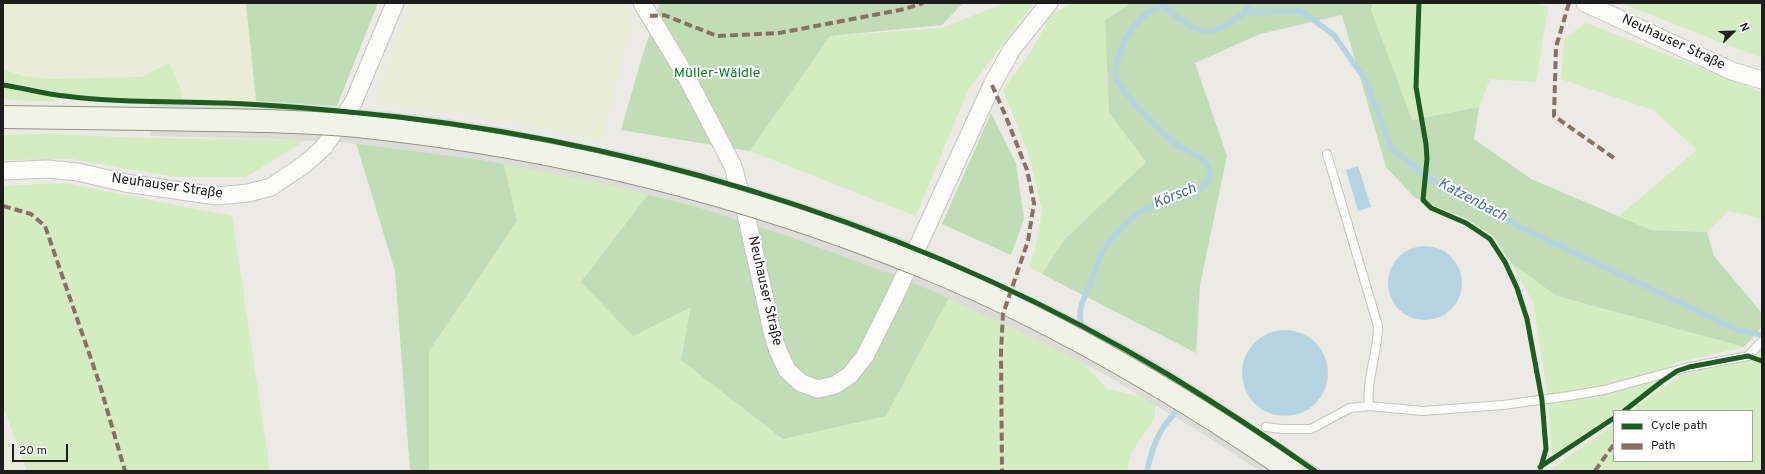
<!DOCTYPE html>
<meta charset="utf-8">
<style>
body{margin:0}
#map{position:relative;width:1765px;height:474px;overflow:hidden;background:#eceae4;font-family:Overpass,sans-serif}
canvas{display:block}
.frame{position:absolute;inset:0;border:4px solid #1d1d1d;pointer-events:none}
.legend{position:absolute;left:1613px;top:410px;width:140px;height:52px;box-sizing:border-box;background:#fff;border:1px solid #a5a5a5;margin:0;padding:5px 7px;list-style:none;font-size:12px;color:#1d1d1d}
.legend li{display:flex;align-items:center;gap:8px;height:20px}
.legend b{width:20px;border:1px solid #a5a5a5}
.north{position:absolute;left:1713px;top:12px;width:40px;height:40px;-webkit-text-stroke:3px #fff;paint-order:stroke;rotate:67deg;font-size:11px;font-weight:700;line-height:16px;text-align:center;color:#1d1d1d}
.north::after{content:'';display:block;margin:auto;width:14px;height:18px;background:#1d1d1d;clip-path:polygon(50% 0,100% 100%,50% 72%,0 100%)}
.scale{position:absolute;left:12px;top:444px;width:56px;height:18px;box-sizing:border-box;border:2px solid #1d1d1d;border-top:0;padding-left:5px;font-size:12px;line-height:14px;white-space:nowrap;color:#1d1d1d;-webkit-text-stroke:3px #fff;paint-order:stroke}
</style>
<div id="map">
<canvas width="1765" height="474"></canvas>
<div class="frame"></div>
<ul class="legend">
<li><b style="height:5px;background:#1b5e20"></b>Cycle path</li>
<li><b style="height:5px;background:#8d6e63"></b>Path</li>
</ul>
<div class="north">N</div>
<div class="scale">20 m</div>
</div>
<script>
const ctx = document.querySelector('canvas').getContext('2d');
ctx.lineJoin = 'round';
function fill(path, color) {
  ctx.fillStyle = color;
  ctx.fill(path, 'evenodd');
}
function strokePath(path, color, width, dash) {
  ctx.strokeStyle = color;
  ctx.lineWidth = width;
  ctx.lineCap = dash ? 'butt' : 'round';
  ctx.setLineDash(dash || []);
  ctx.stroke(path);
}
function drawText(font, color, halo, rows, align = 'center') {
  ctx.font = font + ' Overpass,sans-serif';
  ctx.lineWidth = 4;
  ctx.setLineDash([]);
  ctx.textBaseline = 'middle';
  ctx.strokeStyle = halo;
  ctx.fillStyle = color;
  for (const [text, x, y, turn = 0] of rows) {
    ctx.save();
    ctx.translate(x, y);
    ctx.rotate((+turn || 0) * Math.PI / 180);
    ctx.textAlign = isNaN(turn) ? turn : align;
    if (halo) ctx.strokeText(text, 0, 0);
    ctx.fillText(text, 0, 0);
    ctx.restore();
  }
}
fill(new Path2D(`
 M3,3H246L256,101L183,99L179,84L169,63L141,77L49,79L22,76L3,69Z
 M411,3H622L632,19L602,140L487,117L376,102Z
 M3,423L21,471H3Z`), '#eaedd6');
fill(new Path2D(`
 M1005,3H1034L968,90L916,216L750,151L830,36L942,28Z
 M1073,3H1131L1105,20L1109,113L1146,162L1065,239L1042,274L1029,267L1035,250L1042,210L1028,152L1003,90L1032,50L1051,15Z
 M1373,3H1532L1548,7L1536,82L1490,79L1479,107L1412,120L1400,92L1371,10Z
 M1624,3H1762V58L1623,4Z
 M1586,23L1762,92V221L1759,218L1728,211L1707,232L1651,230L1619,216L1697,150L1653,110L1561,79L1564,39Z
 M169,63L179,84L183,99H143L67,94L3,81V69L22,76L49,79L141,77Z
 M3,88L54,97V102L3,99Z
 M47,134L147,138L306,140L246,177H175L72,159L3,160V135Z
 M502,156L654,187L692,307L956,284L1083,363L1107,389L1155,399V417L1131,453L1127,471H429V351L517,221Z
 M63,183L232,216L270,471H27L3,406V186Z
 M1511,263L1557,296L1744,347L1675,363L1643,394L1618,411H1614V414L1552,456L1547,390L1533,302Z
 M1762,350V471H1549L1614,424V461H1752V411H1631L1679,376Z`), '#d3ecc0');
fill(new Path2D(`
 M246,3H378L337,106L256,101Z
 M660,3H963L942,25L830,36L750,151L621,130L642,57Z
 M1131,3H1373L1371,10L1412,120L1479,107L1474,139L1531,179L1651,230L1707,232L1714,256L1762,313V327L1744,347L1557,296L1511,263L1493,236L1467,219L1415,198L1386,167L1342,15L1260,34L1195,63L1227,156L1200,285L1196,353L1042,274L1065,239L1146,162L1109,113L1105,20Z
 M991,113L1016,163L1024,219L1011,255L942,224Z
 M356,143L502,156L517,221L429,351V471H410L395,271Z
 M654,187L956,284L886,416L783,439L681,360L691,307L633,336L581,282Z`), '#c1ddb7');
fill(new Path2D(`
 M1358,166L1371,207L1358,211L1346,170Z
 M1388 283a37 37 0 1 1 74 0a37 37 0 1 1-74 0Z
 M1242 373a43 43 0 1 1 86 0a43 43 0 1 1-86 0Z`), '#b5d3e1');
fill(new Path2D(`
 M151,98L299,103L422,115L505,128L570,141L624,152L719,176L833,213L901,238L1034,298L1093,327L1153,360L1215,399L1323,471H1260L1214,441L1106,375L1044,343L937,293L891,274L793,238L697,207L592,181L481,160L350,143L280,139L150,136Z`), '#dcdcd9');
strokePath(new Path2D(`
 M1246,12L1301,11L1334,35L1366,81L1392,149L1435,182L1518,226L1738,330L1762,335
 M1084,337C1081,330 1079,314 1081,307C1083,299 1088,290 1091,282C1095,272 1098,260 1103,251C1111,238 1132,215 1146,209C1160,203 1210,194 1210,175C1211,157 1186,153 1176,144C1163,134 1119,91 1116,77C1114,67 1121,50 1124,42C1131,27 1147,10 1162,5C1189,25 1202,43 1233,21C1242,14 1245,15 1249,3
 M1147,471C1150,458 1153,445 1160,433C1165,422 1175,416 1179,405`), '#b5d3e1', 5.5);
const service = new Path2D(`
 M1327,154L1378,326C1378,353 1366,379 1369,406
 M1266,427L1282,429H1311L1350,408L1369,406L1423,411L1503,405L1569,396L1604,390L1689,367L1748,356L1762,341`);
const minor = new Path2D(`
 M642,3L685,74L733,166L747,219L772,331L778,351L787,370L801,383L818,389L835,385L850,375L865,356L894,298L992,85L1012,49L1049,3
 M1585,3L1732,71L1762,80
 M3,171L47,169L78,172L125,183L217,196L248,193L271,187L305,164L324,147L353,103L395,3`);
const secondary = new Path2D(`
 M3,117L150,119`);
strokePath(service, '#c4c4c1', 10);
strokePath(minor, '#c4c4c1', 19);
strokePath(secondary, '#91957c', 24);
strokePath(service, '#fcfcfb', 8);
strokePath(minor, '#fcfcfb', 17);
strokePath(secondary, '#f1f3e8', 22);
const secondaryBridge = new Path2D(`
 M150,119C219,120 288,120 357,126C554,146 747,194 929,269C1057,322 1177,393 1291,471`);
strokePath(secondaryBridge, '#91957c', 24, []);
strokePath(secondaryBridge, '#f1f3e8', 22);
strokePath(new Path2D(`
 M1569,3L1556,47L1554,116L1614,158
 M650,16L664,15L717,36L779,33L905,9L923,3
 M992,85L1006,117L1027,170L1034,203L1028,241L1003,314L1001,352L1002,471
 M3,206L31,214L45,226L99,382L125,471
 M1595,471L1614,444`), '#8d6e63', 4, [8, 4]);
strokePath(new Path2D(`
 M1419,3L1416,87L1426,144L1427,159L1423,200L1431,208L1466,223L1490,239L1505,262L1517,288L1527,319L1542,400L1546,449L1541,467
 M3,85C24,88 44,94 65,96C118,103 172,101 225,103C283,105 342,111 399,117C667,148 938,236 1169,375C1218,405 1267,437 1315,471
 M1624,411L1661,382L1677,371L1689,367L1748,356L1762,361
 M1540,467L1614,418`), '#1b5e20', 5);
drawText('14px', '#1d1d1d', '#fff', [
 ["Neuhauser Straße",1673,43,25],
 ["Neuhauser Straße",167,187,8],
 ["Neuhauser Straße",764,291,77]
]);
drawText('14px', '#03831d', '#fff', [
 ["Müller-Wäldle",717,74]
]);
drawText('italic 15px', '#426db3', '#fff', [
 ["Körsch",1175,197,-22],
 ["Katzenbach",1472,201,28]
]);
</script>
